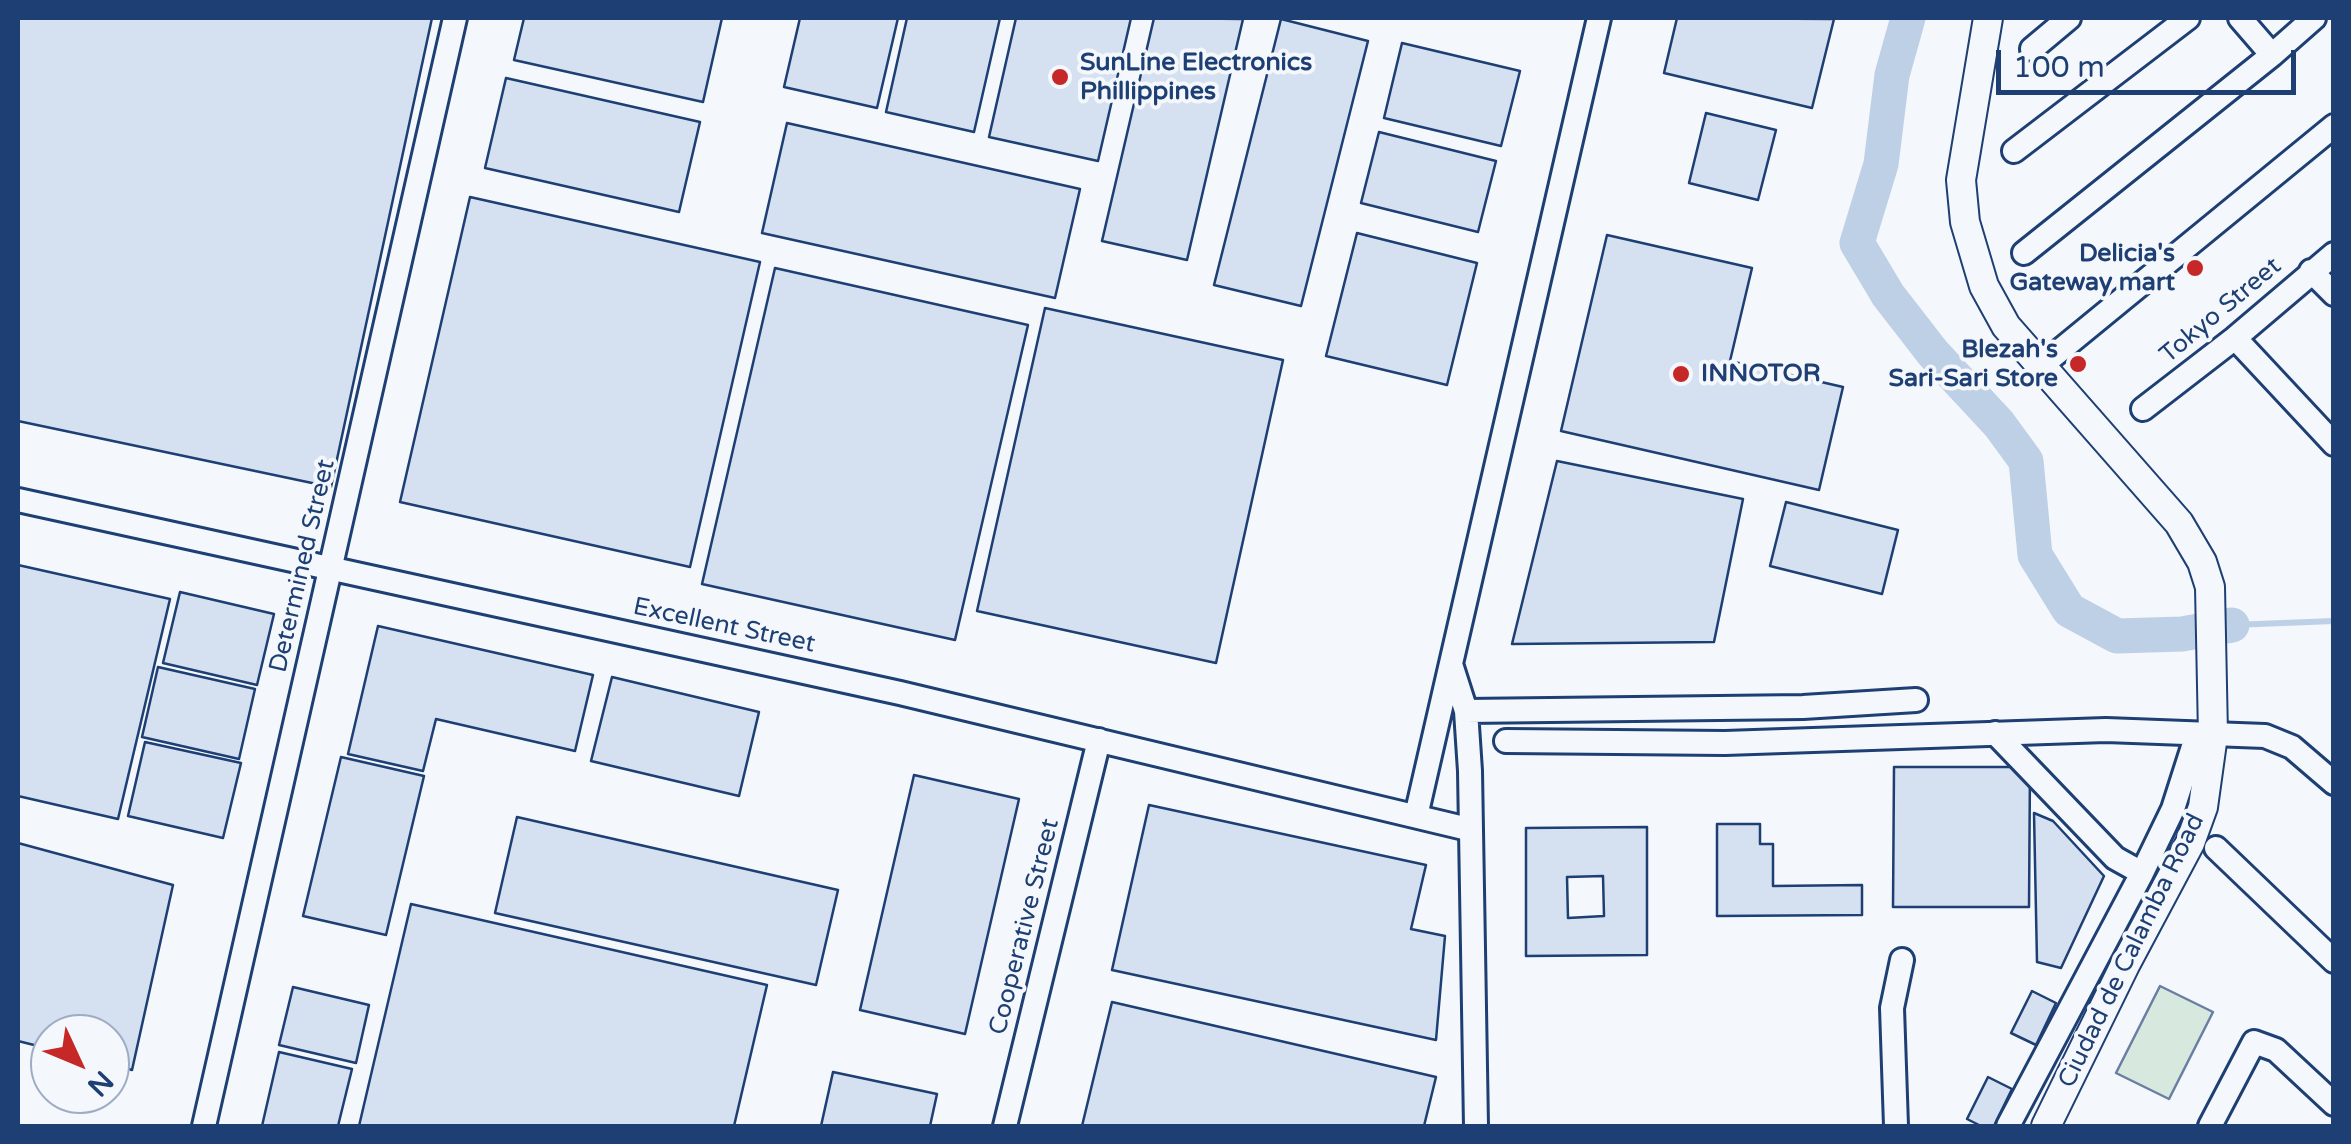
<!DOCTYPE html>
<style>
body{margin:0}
#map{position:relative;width:2351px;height:1144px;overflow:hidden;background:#f4f7fb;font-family:"Varela Round",sans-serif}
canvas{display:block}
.frame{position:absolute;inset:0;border:20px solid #1d3f73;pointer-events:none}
.north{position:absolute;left:30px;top:1014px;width:100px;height:100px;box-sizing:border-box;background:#f4f7fb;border:2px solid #9eadc5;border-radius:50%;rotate:134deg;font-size:28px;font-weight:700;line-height:40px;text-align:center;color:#1d3f73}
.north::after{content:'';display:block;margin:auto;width:35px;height:45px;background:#c62828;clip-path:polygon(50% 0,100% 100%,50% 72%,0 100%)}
.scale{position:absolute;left:1996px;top:50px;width:300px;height:45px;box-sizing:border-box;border:5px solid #1d3f73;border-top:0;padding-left:12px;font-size:30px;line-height:35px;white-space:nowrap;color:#1d3f73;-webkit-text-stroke:8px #f4f7fb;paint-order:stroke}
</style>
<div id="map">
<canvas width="2351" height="1144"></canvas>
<div class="frame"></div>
<div class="north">N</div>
<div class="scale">100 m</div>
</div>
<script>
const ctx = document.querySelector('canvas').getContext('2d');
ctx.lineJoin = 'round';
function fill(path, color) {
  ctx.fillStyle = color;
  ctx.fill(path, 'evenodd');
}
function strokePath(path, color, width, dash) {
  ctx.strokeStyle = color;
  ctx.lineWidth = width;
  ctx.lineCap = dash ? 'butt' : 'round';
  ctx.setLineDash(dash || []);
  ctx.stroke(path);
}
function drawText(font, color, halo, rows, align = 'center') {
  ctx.font = font + ' "Varela Round",sans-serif';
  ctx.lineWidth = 8;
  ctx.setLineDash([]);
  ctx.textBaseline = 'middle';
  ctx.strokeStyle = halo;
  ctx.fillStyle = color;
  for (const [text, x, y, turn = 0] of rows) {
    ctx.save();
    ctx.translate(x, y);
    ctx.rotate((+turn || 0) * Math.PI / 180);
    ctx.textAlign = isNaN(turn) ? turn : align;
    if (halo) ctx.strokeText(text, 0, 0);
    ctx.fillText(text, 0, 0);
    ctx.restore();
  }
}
const green = new Path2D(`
 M2160,986L2213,1012L2169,1099L2116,1073Z`);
fill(green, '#d7e8df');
strokePath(green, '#687fa3', 2.5);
strokePath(new Path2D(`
 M2232,625L2334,621`), '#bed0e5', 6);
strokePath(new Path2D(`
 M1908,18L1892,75L1881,164L1857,243L1888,295L1933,353L1999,424L2026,461L2035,555L2069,610L2117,636L2182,634L2232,625`), '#bed0e5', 35);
const building = new Path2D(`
 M18,18H432L331,487L18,421Z
 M524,18H722L703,102L514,60Z
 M800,18H898L877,108L784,87Z
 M907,18H1000L974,132L886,112Z
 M1016,18H1131L1098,161L989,137Z
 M1154,18L1243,19L1187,260L1102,241Z
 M1677,18L1834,19L1812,108L1664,73Z
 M1281,19L1368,41L1301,306L1214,285Z
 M1402,43L1520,71L1501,146L1384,118Z
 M506,78L700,122L679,212L485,168Z
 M1706,113L1776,130L1758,200L1689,183Z
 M787,123L1080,189L1055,298L762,233Z
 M1379,132L1496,161L1478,232L1361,203Z
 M470,197L760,262L690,567L400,502Z
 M1357,233L1477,263L1447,385L1326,356Z
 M1607,235L1752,268L1730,361L1843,387L1819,490L1561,431Z
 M775,268L1028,325L955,640L702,584Z
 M1045,308L1283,360L1216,663L977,611Z
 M1557,461L1743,499L1714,642L1512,644Z
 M1786,502L1898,530L1882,594L1770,566Z
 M18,565L170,599L118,819L18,796Z
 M180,592L274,614L257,685L163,663Z
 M378,626L593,675L575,751L436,719L423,771L348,754Z
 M158,667L255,689L239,759L142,737Z
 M612,677L759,712L739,796L591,761Z
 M145,742L241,763L223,838L128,816Z
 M341,757L424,776L386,935L303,916Z
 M1894,767H2030L2029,907H1893Z
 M914,775L1019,799L965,1034L860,1010Z
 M1149,805L1426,865L1411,929L1445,936L1436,1040L1112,970Z
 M2034,813L2053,821L2104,876L2061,968L2037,962Z
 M517,817L838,890L816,985L495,913Z
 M1717,824H1760V844H1773V886L1862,885V915L1717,916Z
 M1647,827V955L1526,956V828ZM1603,876L1604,916L1568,918L1567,877Z
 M18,843L173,885L132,1070L110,1064V1034H50V1049L18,1041Z
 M411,904L767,985L734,1126H359Z
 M293,987L369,1005L356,1063L279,1045Z
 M2032,991L2056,1003L2036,1045L2011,1033Z
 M1112,1002L1436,1077L1424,1126H1082Z
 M279,1052L352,1069L338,1126H262Z
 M833,1072L937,1094L930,1126H821Z
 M1988,1077L2012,1089L1994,1126H1981L1967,1119Z`);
fill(building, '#d5e0f0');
strokePath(building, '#1d3f73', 2.5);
const minor = new Path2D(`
 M2240,18L2272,55
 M2032,49L2069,18
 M2014,151L2188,18
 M2024,253L2272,55L2314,18
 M2311,271L2334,294
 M2235,338L2334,444
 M2041,366L2334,126
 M2143,409L2235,338L2334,254
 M18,500L900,693L1468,829
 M1451,664L1466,711L1470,771L1476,1126
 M1466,711L1803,707L1916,700
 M1995,733L2115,858L2142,873L2008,1126
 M1506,741L1725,743L2106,730L2265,736L2292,747L2334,783
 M1416,816L1599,18
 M2216,848L2334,961
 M2142,873L2173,809L2197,734
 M204,1126L455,18
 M1005,1126L1099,740
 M1896,1126L1892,1008L1902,960
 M2210,1126L2254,1042L2276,1050L2334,1104`);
const major = new Path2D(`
 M1988,18L1961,180L1965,222L1984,286L2006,326L2179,523L2202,562L2210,587L2213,735L2203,807L2190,843L2125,965L2046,1126`);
strokePath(minor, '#1d3f73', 28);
strokePath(major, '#1d3f73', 32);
strokePath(minor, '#f4f7fb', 22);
strokePath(major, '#f4f7fb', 28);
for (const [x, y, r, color] of [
 [1060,77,10,"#c62828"],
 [2195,268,10,"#c62828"],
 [2078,364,10,"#c62828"],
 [1681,374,10,"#c62828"]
]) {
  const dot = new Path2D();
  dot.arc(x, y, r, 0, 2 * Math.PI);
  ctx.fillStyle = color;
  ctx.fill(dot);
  strokePath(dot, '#f4f7fb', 4);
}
drawText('bold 25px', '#1d3f73', '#f4f7fb', [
 ["SunLine Electronics",1080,63],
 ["Phillippines",1080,92],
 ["Delicia's",2175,254,"right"],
 ["Gateway mart",2175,283,"right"],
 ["Blezah's",2058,350,"right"],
 ["Sari-Sari Store",2058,379,"right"],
 ["INNOTOR",1701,374]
], 'left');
drawText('25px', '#1d3f73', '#f4f7fb', [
 ["Tokyo Street",2221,311,-40],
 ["Determined Street",303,566,-77],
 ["Excellent Street",724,626,12],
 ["Cooperative Street",1025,927,-76],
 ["Ciudad de Calamba Road",2132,951,-64]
]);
</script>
